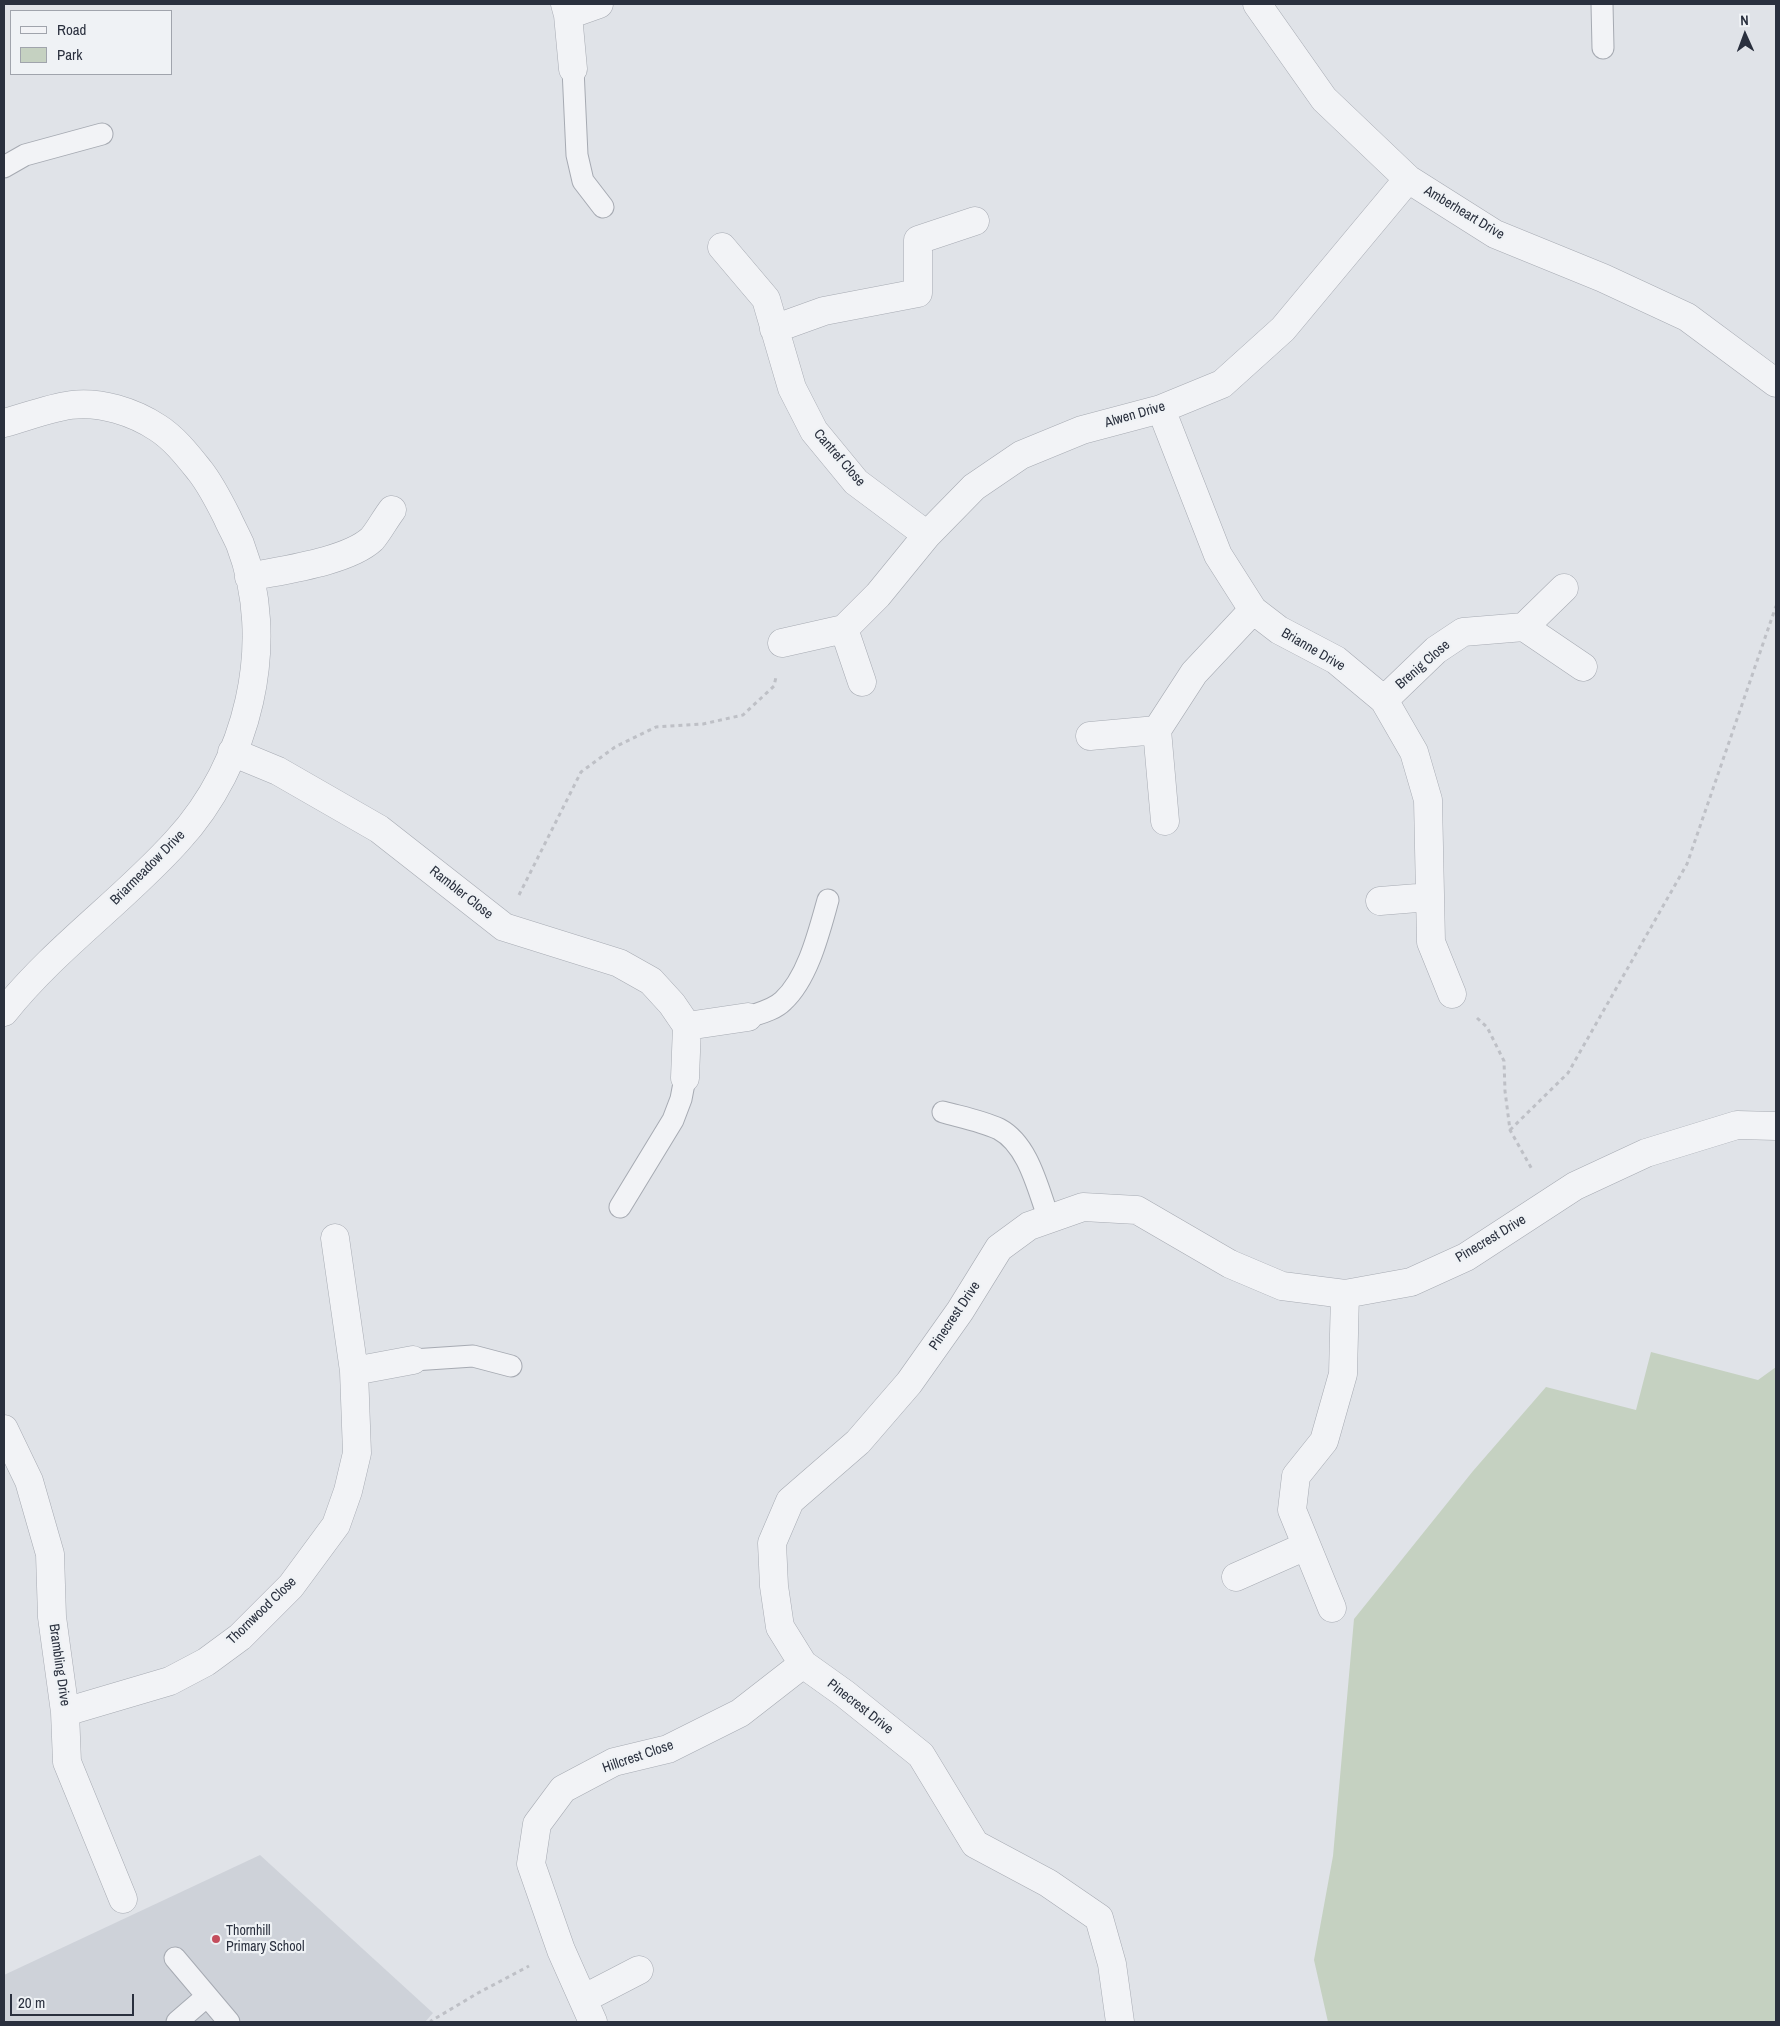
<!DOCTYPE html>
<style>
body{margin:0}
#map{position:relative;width:1780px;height:2026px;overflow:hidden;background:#e0e3e8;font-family:"Archivo Narrow",sans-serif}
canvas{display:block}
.frame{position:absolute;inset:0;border:5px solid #2a303e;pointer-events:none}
.legend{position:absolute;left:10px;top:10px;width:162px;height:65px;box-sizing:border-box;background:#eff2f5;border:1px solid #a0a4ac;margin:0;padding:6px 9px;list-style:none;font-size:15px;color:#2a303e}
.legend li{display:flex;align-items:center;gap:10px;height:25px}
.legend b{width:25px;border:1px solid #a0a4ac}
.north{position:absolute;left:1720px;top:10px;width:50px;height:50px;-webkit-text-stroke:4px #eff2f5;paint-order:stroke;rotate:358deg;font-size:14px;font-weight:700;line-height:20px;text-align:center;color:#2a303e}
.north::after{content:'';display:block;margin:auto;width:18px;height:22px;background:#2a303e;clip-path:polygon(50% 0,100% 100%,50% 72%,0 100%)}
.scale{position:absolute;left:10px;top:1994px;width:124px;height:22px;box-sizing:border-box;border:2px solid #2a303e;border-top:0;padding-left:6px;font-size:15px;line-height:18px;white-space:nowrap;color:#2a303e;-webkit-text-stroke:4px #eff2f5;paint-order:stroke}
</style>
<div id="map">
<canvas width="1780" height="2026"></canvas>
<div class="frame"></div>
<ul class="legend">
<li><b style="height:6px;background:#f2f3f6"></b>Road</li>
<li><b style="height:14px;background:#c5d1c1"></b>Park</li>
</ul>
<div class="north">N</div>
<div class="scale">20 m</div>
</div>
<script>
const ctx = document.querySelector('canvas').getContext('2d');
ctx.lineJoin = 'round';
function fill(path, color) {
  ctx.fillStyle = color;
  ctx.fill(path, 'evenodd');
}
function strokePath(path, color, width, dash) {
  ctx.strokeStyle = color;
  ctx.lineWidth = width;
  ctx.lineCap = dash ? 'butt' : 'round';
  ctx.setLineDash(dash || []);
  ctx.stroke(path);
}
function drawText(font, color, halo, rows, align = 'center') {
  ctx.font = font + ' "Archivo Narrow",sans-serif';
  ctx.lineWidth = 4.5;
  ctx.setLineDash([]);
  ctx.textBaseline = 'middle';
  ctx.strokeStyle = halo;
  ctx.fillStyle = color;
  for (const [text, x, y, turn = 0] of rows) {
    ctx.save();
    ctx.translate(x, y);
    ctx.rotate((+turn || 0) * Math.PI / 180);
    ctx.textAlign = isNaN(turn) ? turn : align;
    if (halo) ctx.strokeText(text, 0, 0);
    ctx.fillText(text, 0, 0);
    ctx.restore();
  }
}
fill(new Path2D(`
 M260,1855L433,2013L425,2022H4V1975Z`), '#ced2d9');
fill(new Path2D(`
 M1651,1352L1758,1380L1776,1367V2022H1328L1314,1960L1333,1856L1354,1619L1473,1471L1546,1387L1636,1410Z`), '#c5d1c1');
const service = new Path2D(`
 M1602,4L1603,48
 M573,69L577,155L583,181L603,207
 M4,167L25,155L102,134
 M748,1017C760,1013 774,1010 783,1001C808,978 819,932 828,900
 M943,1112C961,1117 982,1121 999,1129C1029,1145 1038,1190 1049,1219
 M620,1207L673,1120L681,1099L685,1078
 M413,1360L473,1356L511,1366
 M175,1958L229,2022
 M177,2022L206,1997`);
const minor = new Path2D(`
 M565,4L568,15L573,69
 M1257,4L1324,99L1408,179L1495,234L1603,278L1687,317L1776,383
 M568,15L599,4
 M722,247L766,299L792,388L814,431L856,482L927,535
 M774,329L824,311L918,293V240L975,221
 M1161,409L1218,555L1253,610L1279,630L1336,660L1384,700L1414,752L1428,800L1431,942L1452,994
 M4,423C26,417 49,408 71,405C100,401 134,412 158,428C175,439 188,456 200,471C211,485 219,501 227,517C231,526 236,535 240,544C278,643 248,764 177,841C123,901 55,948 4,1012
 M249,577C282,570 347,562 372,539C379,531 385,519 392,510
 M1524,627L1564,588
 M844,629L862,682
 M782,643L844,629L878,595L927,535L974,487L1021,455L1082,430L1161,409L1222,384L1283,329L1408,179
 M1384,700L1436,650L1463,632L1524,627L1583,667
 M1090,736L1157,730
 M232,752L278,771L379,829L504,927L619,963L651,981L672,1004L687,1026L748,1017
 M1165,821L1157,730L1194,673L1253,610
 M1380,901L1430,897
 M685,1078L687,1026
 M354,1371L413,1360
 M4,1429L29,1481L50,1554L52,1617L65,1712L67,1762L123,1899
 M1236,1577L1306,1546
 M1332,1608L1292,1510L1296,1476L1324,1441L1343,1374L1345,1294
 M65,1712L170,1681L206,1662L240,1637L291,1586L336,1525L348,1491L357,1453L354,1371L335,1238
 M583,1999L639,1970
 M593,2022L561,1950L531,1864L537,1824L563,1789L614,1762L668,1749L740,1713L803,1664
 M1120,2022L1112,1964L1099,1918L1048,1883L975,1844L921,1755L845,1694L803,1664L780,1627L774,1586L772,1543L790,1501L858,1442L909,1383L960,1311L999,1248L1029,1226L1083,1207L1137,1210L1230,1264L1282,1286L1345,1294L1411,1282L1466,1257L1575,1186L1646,1153L1737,1125L1776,1126`);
strokePath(service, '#a6aab2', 23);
strokePath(minor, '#a6aab2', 29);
strokePath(new Path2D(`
 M519,895L581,772L615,747L656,727L703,724L743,715L774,686L776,677
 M1477,1018L1487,1027L1504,1061L1505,1091L1510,1130L1533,1171
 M1510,1130L1568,1073L1687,864L1776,606
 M433,2022L431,2021L478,1993L529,1966`), '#bec0c6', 3, [4, 4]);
strokePath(service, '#f2f3f6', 21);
strokePath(minor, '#f2f3f6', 28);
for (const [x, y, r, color] of [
 [216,1939,5,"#c44e5d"]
]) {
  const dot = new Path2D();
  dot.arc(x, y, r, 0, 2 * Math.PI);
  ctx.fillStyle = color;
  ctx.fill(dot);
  strokePath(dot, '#eff2f5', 2);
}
drawText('14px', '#2a303e', '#eff2f5', [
 ["Amberheart Drive",1464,213,31],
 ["Alwen Drive",1135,415,-16],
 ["Cantref Close",839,458,49],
 ["Brianne Drive",1313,650,30],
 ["Brenig Close",1423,665,-41],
 ["Briarmeadow Drive",148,868,-45],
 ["Rambler Close",461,893,38],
 ["Pinecrest Drive",1491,1239,-31],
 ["Pinecrest Drive",955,1316,-56],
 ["Thornwood Close",262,1611,-44],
 ["Brambling Drive",59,1665,82],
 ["Pinecrest Drive",860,1707,38],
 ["Hillcrest Close",638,1757,-19]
]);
drawText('14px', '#2a303e', '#eff2f5', [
 ["Thornhill",226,1931],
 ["Primary School",226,1947]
], 'left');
</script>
